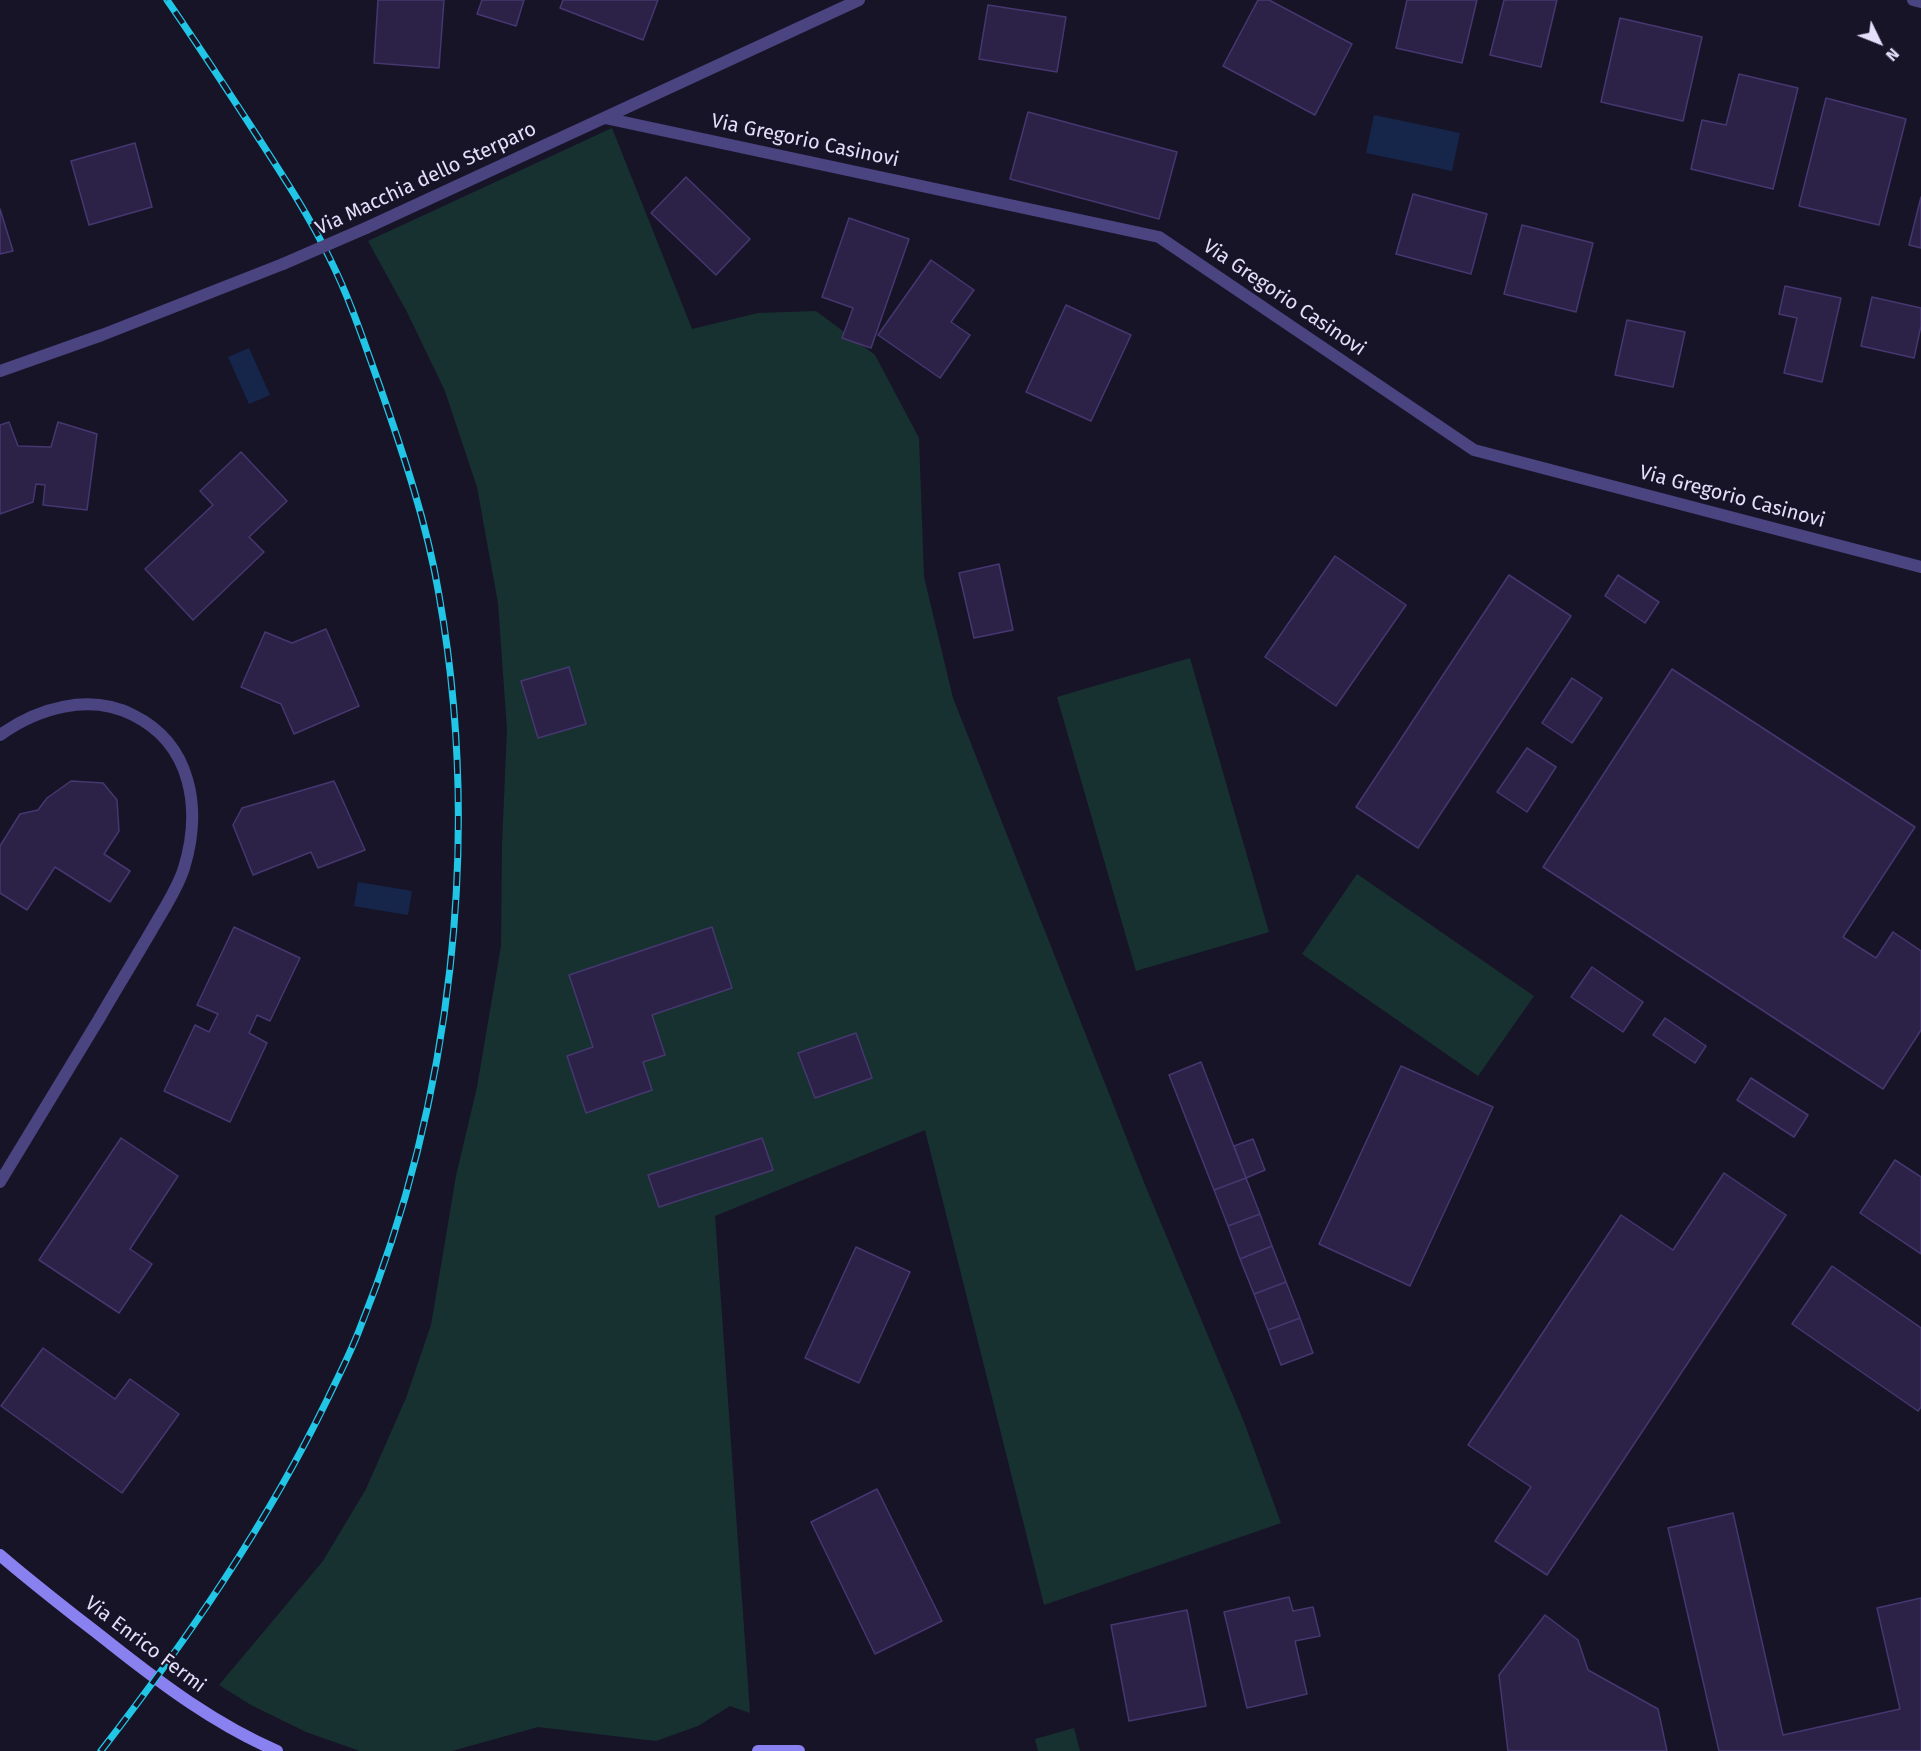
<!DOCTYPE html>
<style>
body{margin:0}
#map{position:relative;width:1921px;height:1751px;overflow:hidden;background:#181428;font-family:"Fira Sans",sans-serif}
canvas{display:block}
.north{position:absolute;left:1849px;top:12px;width:60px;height:60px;-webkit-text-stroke:4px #181428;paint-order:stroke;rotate:133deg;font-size:16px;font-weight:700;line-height:24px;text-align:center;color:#e4defb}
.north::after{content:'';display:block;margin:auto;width:21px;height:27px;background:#e4defb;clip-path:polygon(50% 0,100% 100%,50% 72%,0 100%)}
</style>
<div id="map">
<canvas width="1921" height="1751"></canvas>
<div class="north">N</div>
</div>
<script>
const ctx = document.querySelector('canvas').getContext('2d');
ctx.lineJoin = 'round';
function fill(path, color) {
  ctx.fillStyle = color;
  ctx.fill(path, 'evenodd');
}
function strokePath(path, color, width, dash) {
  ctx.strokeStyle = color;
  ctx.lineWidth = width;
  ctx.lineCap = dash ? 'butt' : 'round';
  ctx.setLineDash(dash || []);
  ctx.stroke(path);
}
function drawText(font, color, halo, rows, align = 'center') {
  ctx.font = font + ' "Fira Sans",sans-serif';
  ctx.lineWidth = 4.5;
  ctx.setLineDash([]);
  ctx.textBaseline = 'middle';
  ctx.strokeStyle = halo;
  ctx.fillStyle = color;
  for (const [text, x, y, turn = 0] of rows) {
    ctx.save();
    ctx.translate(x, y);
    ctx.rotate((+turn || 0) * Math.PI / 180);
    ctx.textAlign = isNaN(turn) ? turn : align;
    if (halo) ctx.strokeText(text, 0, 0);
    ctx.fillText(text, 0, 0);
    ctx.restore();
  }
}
fill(new Path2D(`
 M612,128L692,329L758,313L816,311L875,355L919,438L924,577L953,698L1145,1185L1244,1422L1281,1523L1044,1605L925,1130L715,1216L750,1713L730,1706L698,1726L656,1741L538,1727L452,1751H360L306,1732L251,1705L219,1685L323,1561L366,1489L406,1398L431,1325L456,1176L477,1087L501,946L502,845L507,729L498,603L477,487L445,391L407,312L368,241Z
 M1190,658L1269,932L1136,971L1057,697Z
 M1357,874L1534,996L1478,1076L1302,954Z
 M1074,1728L1080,1751H1038L1035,1739Z`), '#173131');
fill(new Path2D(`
 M1374,115L1460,133L1452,171L1366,153Z
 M249,348L270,395L249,404L228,357Z
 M358,882L412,891L408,915L354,906Z`), '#15264a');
const building = new Path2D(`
 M378,0H444L439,68L374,63Z
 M482,0H524L516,26L477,14Z
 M563,0H658L643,40L560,8Z
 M1258,0H1269L1352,44L1315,115L1223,66Z
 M1407,0H1477L1462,63L1396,48Z
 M1504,0H1557L1541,67L1490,55Z
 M988,5L1066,17L1057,72L979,59Z
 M1620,18L1702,37L1683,121L1601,102Z
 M1739,74L1798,88L1773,189L1691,169L1702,120L1726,125Z
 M1826,98L1906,119L1879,225L1799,206Z
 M1028,112L1177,152L1159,219L1010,179Z
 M135,143L152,207L89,225L71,161Z
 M686,177L750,239L716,275L651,213Z
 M1413,194L1487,214L1471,274L1396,254Z
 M1921,197V248L1909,245Z
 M0,209L13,251L0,254Z
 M849,218L909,239L871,348L842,338L853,308L822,297Z
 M1522,225L1593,243L1576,312L1504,294Z
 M931,260L974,290L951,322L970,335L940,378L878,335Z
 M1785,286L1841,298L1822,382L1784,373L1797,318L1779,314Z
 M1872,297L1921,308V326L1914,358L1861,346Z
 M1066,305L1131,335L1091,421L1026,392Z
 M1627,320L1685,332L1673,387L1615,375Z
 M9,422L18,446L51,447L58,422L97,434L87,510L43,505L45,485L36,484L33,502L0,514V425Z
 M241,452L287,501L249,537L264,552L193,620L145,569L213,505L200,491Z
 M1335,556L1406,605L1336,706L1265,657Z
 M999,564L1013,630L974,638L959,573Z
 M1509,575L1571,616L1418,848L1356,807Z
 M1618,575L1659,602L1645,623L1605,596Z
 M326,629L359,706L294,734L281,704L241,687L265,632L292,643Z
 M569,667L586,724L538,738L521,681Z
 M1672,669L1915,827L1843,937L1876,958L1893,932L1921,951V1030L1883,1089L1543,867Z
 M1572,678L1602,698L1572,743L1542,723Z
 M1527,748L1556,767L1527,812L1497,792Z
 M71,781L103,783L117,800L119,831L104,854L130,871L110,902L55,867L27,910L0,893V846L20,814L38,810L47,798Z
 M334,781L365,850L318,868L311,852L253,875L233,825L242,808Z
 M234,927L300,958L270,1021L257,1015L249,1033L267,1043L230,1122L164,1091L195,1025L209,1032L218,1014L197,1005Z
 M712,927L732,988L652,1015L665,1055L643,1062L652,1090L586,1113L567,1056L593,1047L569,975Z
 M1592,967L1643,1002L1623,1032L1571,997Z
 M1665,1018L1706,1046L1695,1063L1653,1035Z
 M856,1033L872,1078L815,1098L798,1053Z
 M1201,1062L1246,1178L1214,1190L1169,1075Z
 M1401,1066L1493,1107L1410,1286L1319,1244Z
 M1751,1078L1808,1115L1794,1137L1737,1100Z
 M121,1138L178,1176L130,1249L152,1264L119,1313L39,1260Z
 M762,1138L773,1170L659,1207L648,1175Z
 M1253,1139L1265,1170L1246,1178L1234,1146Z
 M1895,1160L1921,1177V1254L1860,1213Z
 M1724,1173L1786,1215L1547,1575L1495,1541L1531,1487L1468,1445L1621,1215L1673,1250Z
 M1246,1178L1260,1214L1228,1226L1214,1190Z
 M1260,1214L1272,1246L1240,1259L1228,1226Z
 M1272,1246L1286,1282L1254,1294L1240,1259Z
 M856,1247L910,1272L859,1383L805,1358Z
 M1832,1266L1921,1328V1407L1918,1411L1792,1324Z
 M1286,1282L1300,1318L1268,1330L1254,1294Z
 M1300,1318L1313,1353L1281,1365L1268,1330Z
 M43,1348L115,1399L130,1379L179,1414L122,1493L1,1406Z
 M877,1489L942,1621L875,1654L811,1522Z
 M1733,1513L1783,1735L1900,1709L1877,1608L1921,1598V1751H1719L1668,1528Z
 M1289,1597L1293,1611L1313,1607L1320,1636L1295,1641L1307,1694L1247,1708L1224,1612Z
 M1187,1610L1206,1706L1129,1721L1111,1625Z
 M1545,1615L1578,1640L1588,1670L1658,1709L1667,1751H1508L1499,1675Z`);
fill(building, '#2c2247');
strokePath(building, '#463770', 1.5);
strokePath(new Path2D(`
 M0,735C38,708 89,693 133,715C192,744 202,809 184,868C178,887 167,904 157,921C138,954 118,986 99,1019C66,1073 33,1128 0,1182`), '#4a4481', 12);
strokePath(new Path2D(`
 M1913,0L1921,2
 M605,118L1159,237L1474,450L1921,567
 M366,228L859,0
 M0,371L102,335L283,264`), '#4a4481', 12);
strokePath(new Path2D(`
 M0,1555C36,1586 74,1615 111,1644C163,1685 215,1724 277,1751
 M758,1751H799`), '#8a81f0', 12);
const rail = new Path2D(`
 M101,1751C187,1640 267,1524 328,1398C339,1375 351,1352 360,1328C452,1100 482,838 439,595C427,523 403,453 379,384C364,342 350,299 330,259C308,213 279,170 252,128C224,85 196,42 167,0`);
strokePath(rail, '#21c5e5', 7);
strokePath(rail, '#181428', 4.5, [14]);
strokePath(new Path2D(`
 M283,264L366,228`), '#4a4481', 12);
drawText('20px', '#e4defb', '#181428', [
 ["Via Gregorio Casinovi",805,141,12],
 ["Via Macchia dello Sterparo",426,179,-25],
 ["Via Gregorio Casinovi",1284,298,34],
 ["Via Gregorio Casinovi",1732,497,15],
 ["Via Enrico Fermi",145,1645,37]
]);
</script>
